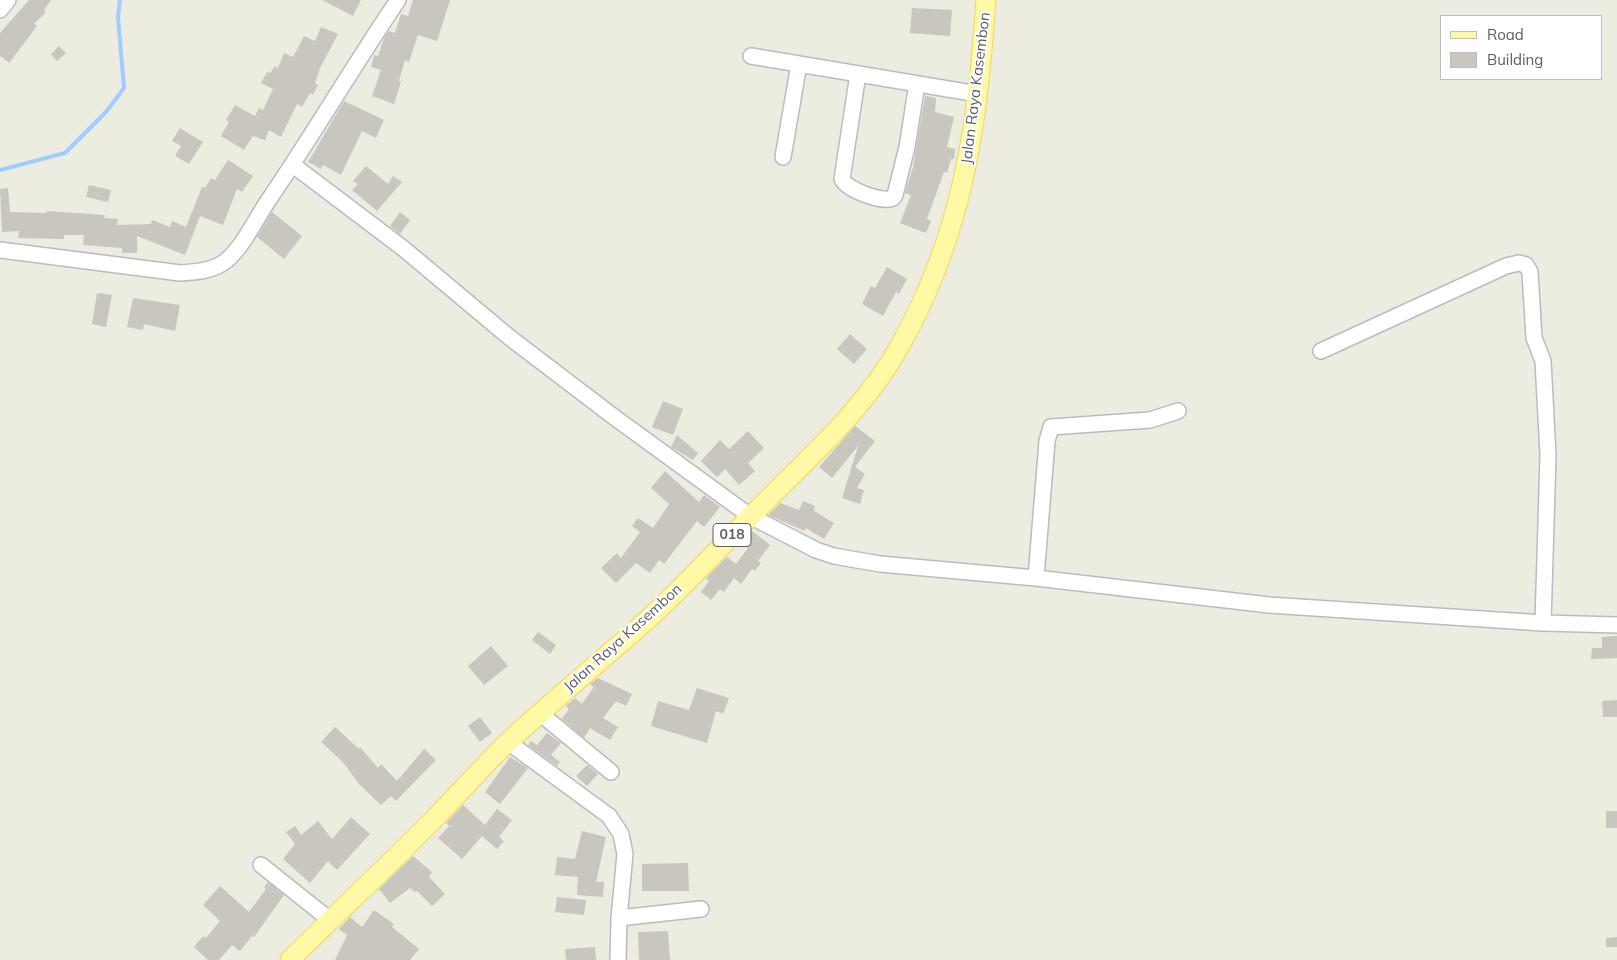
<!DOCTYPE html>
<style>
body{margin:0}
#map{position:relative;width:1617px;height:960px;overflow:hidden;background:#edece1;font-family:Mulish,sans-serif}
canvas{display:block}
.legend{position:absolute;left:1440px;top:15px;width:162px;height:65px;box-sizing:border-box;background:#fff;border:1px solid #bdbec1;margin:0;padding:6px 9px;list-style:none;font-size:15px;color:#5a5d63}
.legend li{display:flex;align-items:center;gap:10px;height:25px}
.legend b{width:25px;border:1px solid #bdbec1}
</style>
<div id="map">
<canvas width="1617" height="960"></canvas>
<ul class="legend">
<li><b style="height:6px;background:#fff8a5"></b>Road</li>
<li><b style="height:14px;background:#c8c6be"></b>Building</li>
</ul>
</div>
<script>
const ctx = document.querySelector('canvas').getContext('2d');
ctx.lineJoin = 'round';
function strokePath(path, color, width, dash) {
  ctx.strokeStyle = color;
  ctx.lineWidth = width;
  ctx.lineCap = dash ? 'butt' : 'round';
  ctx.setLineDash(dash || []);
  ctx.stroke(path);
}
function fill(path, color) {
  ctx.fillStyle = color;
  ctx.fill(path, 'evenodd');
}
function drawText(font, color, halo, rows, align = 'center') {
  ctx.font = font + ' Mulish,sans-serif';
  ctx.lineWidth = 4;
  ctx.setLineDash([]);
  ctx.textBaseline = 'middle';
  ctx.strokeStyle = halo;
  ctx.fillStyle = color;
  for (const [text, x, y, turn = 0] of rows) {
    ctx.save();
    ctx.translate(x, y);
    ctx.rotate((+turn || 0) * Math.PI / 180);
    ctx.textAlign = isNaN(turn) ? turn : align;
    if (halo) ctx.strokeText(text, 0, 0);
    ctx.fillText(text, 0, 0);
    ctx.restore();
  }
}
strokePath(new Path2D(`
 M0,170L65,153L106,112L124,88L118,17L120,0`), '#a0cdff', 4);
fill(new Path2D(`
 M29,0H51L44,10L46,12L34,24L37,26L9,63L0,56V33Z
 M322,0H361L353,16Z
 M413,0H450L437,41L418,35L409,62L405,60L399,81L401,82L394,104L372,96L381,70L371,67L374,55L378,56L385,36L389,31L395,33L401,14L408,16Z
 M912,8L952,10L950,36L910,33Z
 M321,27L338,34L320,68L315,83L318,85L313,95L310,93L302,107L297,104L281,137L269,130L265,140L253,136L244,150L221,136L229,122L226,120L235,105L255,116L259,108L263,110L273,89L261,83L267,72L270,73L275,66L278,68L284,53L293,57L304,36L315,41Z
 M59,46L66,53L57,61L51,54Z
 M925,96L936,98L935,112L954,117L947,147L955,149L954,159H951L947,173L944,172L927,219L931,221L926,233L900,223L911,195L905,193L913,167Z
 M344,101L384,120L376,138L362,131L341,175L323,165L321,169L308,162Z
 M180,128L203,142L189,164L175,156L181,146L172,141Z
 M228,160L253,176L242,192L237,189L223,225L200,216L185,255L137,236V253H122V248L83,245L84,235H64V239L18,238L19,231L2,232L0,189L8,188L10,212L46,213L47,211L105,215L104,218L118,219L117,225L151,224L152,220L170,227L172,221L186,227L202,187L205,188L211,178L215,180Z
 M366,166L388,184L393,176L402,182L377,211L352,190L358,184L353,181Z
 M89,185L111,190L108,202L86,197Z
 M272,212L302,236L284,259L257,237Z
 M400,212L410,220L400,234L390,226Z
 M887,267L907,279L899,294L896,292L883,316L862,304L871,286L875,288Z
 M97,293L112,295L106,327L92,324Z
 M133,298L180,305L175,331L144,324L143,330L127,327Z
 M850,334L867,349L854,364L837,349Z
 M663,401L683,409L673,435L652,427Z
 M855,426L875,441L855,467L865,474L857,488L864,490L860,504L842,498L858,446L832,478L819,467Z
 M748,431L764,448L748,463L755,471L739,485L725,469L717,477L701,461L720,440L729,449Z
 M677,435L698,453L693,460L671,447Z
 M665,471L699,502L704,495L720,507L704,527L697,521L664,564L659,560L650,573L636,563L616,583L601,568L617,553L621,558L640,532L632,526L638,518L653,528L669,504L651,488Z
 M803,501L815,506L814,511L834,523L824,539L806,528L805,531L768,515L780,503L799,510Z
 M752,531L770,545L758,561L761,563L755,571L752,569L741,584L734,578L724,592L720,589L711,600L701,592L709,581L706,578L727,557L736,564L748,548L741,543Z
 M538,632L556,645L550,654L532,640Z
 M1617,636V658L1591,659L1592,648H1602V637Z
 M491,646L508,666L484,685L468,666Z
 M598,678L632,694L626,706L616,701L603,718L618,727L610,740L590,728L584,738L562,719L569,709L566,706L575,698L582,704L594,687L590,684Z
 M697,688L729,698L723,714L716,711L707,743L651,726L658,701L689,710Z
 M1617,700V717H1603L1602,701Z
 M480,717L492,733L480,742L468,726Z
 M335,727L359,749L360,747L378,768L381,764L397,781L424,749L436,760L396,801L391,796L381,805L359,784L343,762L321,742Z
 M547,733L561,743L551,755L560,762L557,766L528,745L531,741L537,745Z
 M510,757L528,768L500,804L485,792Z
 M587,765L598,774L587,786L576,776Z
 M463,805L485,825L497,809L512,820L499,837L504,841L497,849L482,836L462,859L438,838L449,826L446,823Z
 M1606,811H1617V828H1606Z
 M351,817L370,834L337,870L328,861L310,883L283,859L295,844L286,832L295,826L301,835L318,821L332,839Z
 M582,831L606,837L596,882H604L603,897L577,895L578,877L555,875L557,857L575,859Z
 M413,856L432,872L429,877L445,894L432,906L417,891L415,892L410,888L390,903L379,889Z
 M688,863L689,891H642V864Z
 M268,882L284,895L254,937L252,936L240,951L232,945L219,960H208L194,947L203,936L206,938L220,921L203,905L220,886L249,912L266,889L264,887Z
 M557,897L586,900L584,915L555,912Z
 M374,910L394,924L392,927L419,949L410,960H335L347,935L339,929L350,917L362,927Z
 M668,931L670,960H639L638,932Z
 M1617,937V947H1606V938Z
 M595,947L596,960H566L565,949Z`), '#c8c6be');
const minor = new Path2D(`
 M0,10L8,0
 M751,56L978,94
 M858,74L842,179C847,190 882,203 893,198L895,195L907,147L917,84
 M783,157L799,64
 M293,165L404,249L509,337L614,417L750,516L816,550L834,556L880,564L1036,578L1269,605L1543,623L1617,625
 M0,250L180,273C196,272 214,271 227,260C245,244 256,218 270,198C314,133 354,65 398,0
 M1321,351L1506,266L1519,263L1526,265L1530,272L1534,338L1543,361L1548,455L1543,623
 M1036,578L1047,441L1051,427L1150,420L1178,411
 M541,714L611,772
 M508,742L609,816L621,834L625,854L619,918L618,960
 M261,865L330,920
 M619,918L701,909`);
const major = new Path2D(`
 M290,960C336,914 385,869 431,822C457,796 481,768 508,742C550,703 595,666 638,628C683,589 722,544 765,502C814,453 867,406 901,344C964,230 977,127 986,0`);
strokePath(minor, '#b9bbc1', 18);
strokePath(major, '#f5d553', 21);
strokePath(minor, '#fff', 15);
strokePath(major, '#fff8a5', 19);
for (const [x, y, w] of [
 [732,535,38]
]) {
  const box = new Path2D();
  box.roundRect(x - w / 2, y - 11.5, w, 23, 4);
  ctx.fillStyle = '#fff';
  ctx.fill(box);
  strokePath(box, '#5a5d63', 1);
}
drawText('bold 14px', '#5a5d63', null, [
 ["018",732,535]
]);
drawText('15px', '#5a5d63', '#fff', [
 ["Jalan Raya Kasembon",976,88,-83],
 ["Jalan Raya Kasembon",623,638,-42]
]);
</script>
